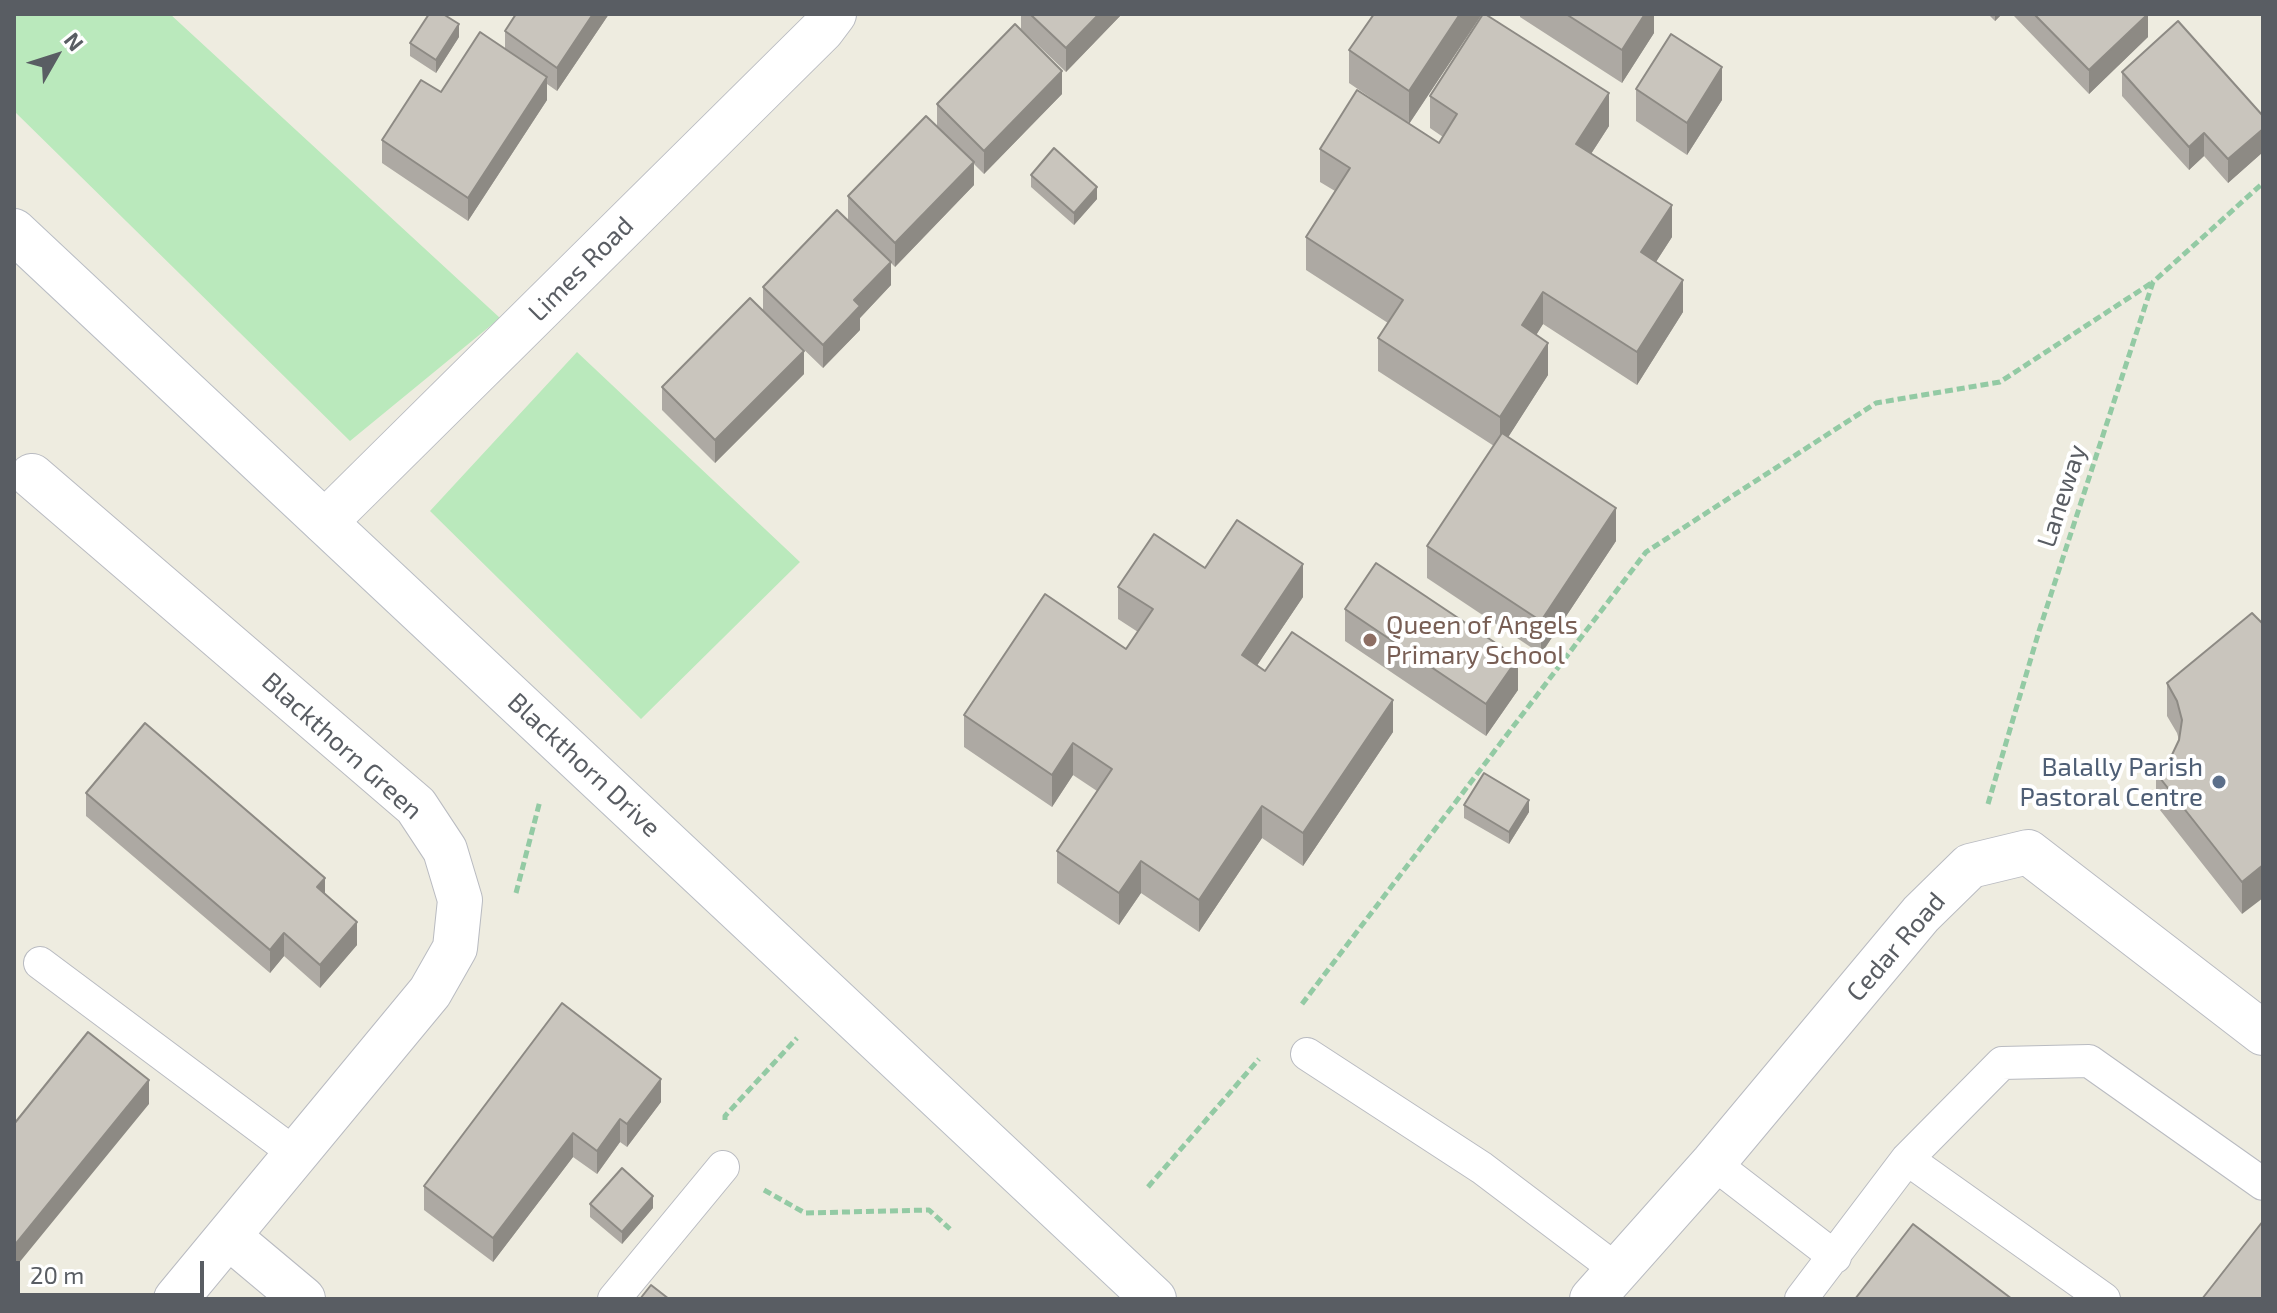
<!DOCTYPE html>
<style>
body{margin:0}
#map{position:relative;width:2277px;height:1313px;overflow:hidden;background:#eeece0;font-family:"Exo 2",sans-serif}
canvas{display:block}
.frame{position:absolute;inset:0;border:16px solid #595d63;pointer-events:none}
.north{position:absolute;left:16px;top:16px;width:80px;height:80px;-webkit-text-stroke:6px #fff;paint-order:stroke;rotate:51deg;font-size:22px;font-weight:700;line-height:32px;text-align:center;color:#595d63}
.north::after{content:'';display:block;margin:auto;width:28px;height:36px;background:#595d63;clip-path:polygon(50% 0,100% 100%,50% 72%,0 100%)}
.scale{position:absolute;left:16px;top:1261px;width:188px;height:36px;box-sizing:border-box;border:4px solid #595d63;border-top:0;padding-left:10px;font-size:24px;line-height:28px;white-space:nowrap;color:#595d63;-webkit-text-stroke:6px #fff;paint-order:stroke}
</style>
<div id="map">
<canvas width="2277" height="1313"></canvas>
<div class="frame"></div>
<div class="north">N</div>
<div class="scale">20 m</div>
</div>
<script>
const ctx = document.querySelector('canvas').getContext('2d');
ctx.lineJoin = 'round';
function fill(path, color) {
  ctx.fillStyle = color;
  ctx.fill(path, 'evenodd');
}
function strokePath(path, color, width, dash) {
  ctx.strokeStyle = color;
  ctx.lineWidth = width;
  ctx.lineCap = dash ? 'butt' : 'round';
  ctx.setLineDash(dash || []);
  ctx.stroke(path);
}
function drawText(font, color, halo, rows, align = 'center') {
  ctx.font = font + ' "Exo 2",sans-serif';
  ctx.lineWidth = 8;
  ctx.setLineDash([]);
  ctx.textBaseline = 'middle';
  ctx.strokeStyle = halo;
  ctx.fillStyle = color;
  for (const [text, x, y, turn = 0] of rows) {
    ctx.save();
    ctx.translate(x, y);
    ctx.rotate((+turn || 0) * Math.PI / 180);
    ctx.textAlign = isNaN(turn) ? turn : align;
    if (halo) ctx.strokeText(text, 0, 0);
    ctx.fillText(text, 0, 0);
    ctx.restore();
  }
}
fill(new Path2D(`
 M14,14H170L500,318L350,441L14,111Z
 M577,352L800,562L641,719L430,511Z`), '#bae9bc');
const lane = new Path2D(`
 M40,963L297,1155
 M1307,1054L1482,1168L1617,1270
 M1907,1159L2104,1299
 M1713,1163L1835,1257
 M614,1299L723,1167
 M1801,1299L1907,1159L2002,1063L2089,1061L2263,1184`);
const street = new Path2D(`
 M32,476L416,806L445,850L460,900L455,948L430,992L176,1299
 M325,522L822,30L834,14
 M229,1237L303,1299
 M1592,1299L1713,1163L1921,914L1970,866L2028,852L2263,1033`);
const secondary = new Path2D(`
 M14,231L1154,1299`);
strokePath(lane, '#b9bbc1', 34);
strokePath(street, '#b9bbc1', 46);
strokePath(secondary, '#b9bdc4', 46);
strokePath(new Path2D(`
 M1988,804L2039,631L2153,282L2263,183
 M516,893L540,801
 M1302,1004L1646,552L1876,403L2000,382L2153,282
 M725,1120V1116L797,1038
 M1148,1187L1259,1059
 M764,1190L805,1213L929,1210L950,1229`), '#93caa4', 5, [8, 4]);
strokePath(lane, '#fff', 32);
strokePath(street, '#fff', 44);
strokePath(secondary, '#fff', 44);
fill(new Path2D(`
 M609,14L557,91L547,84V100L468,221L382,163V140L441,92L505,49V31Z
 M1021,14H1122L1066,72L1021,29Z
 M1482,14L1409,124L1349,83V50Z
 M1520,14H1654V33L1622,83L1520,17Z
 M1988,14H2002L1995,21Z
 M2014,14H2148V37L2089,94L2014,16Z
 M459,37L436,73L410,56V43Z
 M2122,72L2263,116V152L2228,183L2204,156L2189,170L2122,96Z
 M1636,89L1722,100L1687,155L1636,121Z
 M1062,94L984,174L974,164V185L895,267L891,263V285L860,318V330L823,368L763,310V287L848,219V196L937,126V104Z
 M1430,96L1609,126L1591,154L1672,237L1656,262L1683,312L1637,385L1543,324L1536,335L1548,375L1508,437L1616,541L1541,654L1427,578V546L1494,446L1378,371V338L1388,323L1306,270V237L1335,191L1320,182V149L1439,143L1443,137L1430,128Z
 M1031,175L1097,199L1074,225L1031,187Z
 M2263,191V218L2261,216V193Z
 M804,374L715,463L662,410V387Z
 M1205,568L1303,597L1257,665L1265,671L1393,732L1303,866L1262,838L1199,932L1141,893L1119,925L1057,883V851L1097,791L1073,775L1052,807L964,747V715L1126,649L1138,632L1118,619V587Z
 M1345,609L1518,690L1486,736L1345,641Z
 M2252,613L2242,914L2156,805V773L2170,759L2179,740L2177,733L2167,716V683Z
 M86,793L325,895L357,945L320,988L284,956L270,973L86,816Z
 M1464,805L1529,812L1509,844L1464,818Z
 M661,1102L627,1147L620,1142L597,1174L573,1157L493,1262L424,1210V1186Z
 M590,1204L653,1208L622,1244L590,1217Z`), '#ada9a3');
fill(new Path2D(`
 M593,14H609L557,91V68Z
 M1099,14H1122L1066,72V48Z
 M1460,14H1482L1409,124V91Z
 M1645,14H1654V33L1622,83V50Z
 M1995,14H2002L1995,21Z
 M2148,14V37L2089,94V70Z
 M459,24V37L436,73V60Z
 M1722,67V100L1687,155V123Z
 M1062,71V94L984,174V151Z
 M547,77V100L468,221V198Z
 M1609,93V126L1576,177V144Z
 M2263,129V152L2228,183V159Z
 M2204,133V156L2189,170V147Z
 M974,162V185L895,267V243Z
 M1097,187V199L1074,225V213Z
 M1672,205V237L1641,285V252Z
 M891,262V285L860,318V330L823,368V345L854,300Z
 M1683,280V312L1637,385V352Z
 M1543,292V324L1522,358V325Z
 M1548,343V375L1500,450V417Z
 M804,351V374L715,463V440Z
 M1616,508V541L1541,654V621Z
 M1303,564V597L1242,688V655Z
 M1518,658V690L1486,736V704Z
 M1393,700V732L1303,866V833Z
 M1073,743V775L1052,807V775Z
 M1529,800V812L1509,844V832Z
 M1262,806V838L1199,932V900Z
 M1141,861V893L1119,925V893Z
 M2263,865V898L2242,914V882Z
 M325,878V901L317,887Z
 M357,922V945L320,988V965Z
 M284,933V956L270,973V950Z
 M661,1079V1102L627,1147V1124Z
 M149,1080V1104L14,1269V1246Z
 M620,1119V1142L597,1174V1151Z
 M573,1133V1157L493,1262V1238Z
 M653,1196V1208L622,1244V1232Z`), '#8d8a84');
const building = new Path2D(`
 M429,14H443L459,24L436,60L410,43Z
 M516,14H593L557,68L505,31Z
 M1030,14H1099L1066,48Z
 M1374,14H1460L1409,91L1349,50Z
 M1483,14H1485L1609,93L1576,144L1672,205L1641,252L1683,280L1637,352L1543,292L1522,325L1548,343L1500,417L1378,338L1403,300L1306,237L1350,168L1320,149L1357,90L1439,143L1457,114L1430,96Z
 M1566,14H1645L1622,50Z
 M2034,14H2148L2089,70Z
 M2178,21L2263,116V129L2228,159L2204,133L2189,147L2122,72Z
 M1015,24L1062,71L984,151L937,104Z
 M480,32L547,77L468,198L382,140L421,80L441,92Z
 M1671,34L1722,67L1687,123L1636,89Z
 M926,116L974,162L895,243L848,196Z
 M1054,148L1097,187L1074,213L1031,175Z
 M837,210L891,262L854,300L860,306L823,345L763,287Z
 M750,298L804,351L715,440L662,387Z
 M1502,433L1616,508L1541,621L1427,546Z
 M1237,520L1303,564L1242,655L1265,671L1292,632L1393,700L1303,833L1262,806L1199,900L1141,861L1119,893L1057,851L1112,769L1073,743L1052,775L964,715L1045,594L1126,649L1153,609L1118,587L1154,534L1205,568Z
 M1376,563L1518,658L1486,704L1345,609Z
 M2252,613L2263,624V865L2242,882L2156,773L2170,759L2179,740L2182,720L2177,701L2167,683Z
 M145,723L325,878L317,887L357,922L320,965L284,933L270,950L86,793Z
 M1484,773L1529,800L1509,832L1464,805Z
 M562,1003L661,1079L627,1124L620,1119L597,1151L573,1133L493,1238L424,1186Z
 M88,1032L149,1080L14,1246V1124Z
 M622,1168L653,1196L622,1232L590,1204Z
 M2263,1221V1299H2202Z
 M1913,1224L2012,1299H1855Z
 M651,1285L669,1299H640Z`);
fill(building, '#c9c5bd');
strokePath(building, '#8d8a84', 2);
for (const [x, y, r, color] of [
 [1370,640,8,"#8d6e63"],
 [2219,782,8,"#5c6f8a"]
]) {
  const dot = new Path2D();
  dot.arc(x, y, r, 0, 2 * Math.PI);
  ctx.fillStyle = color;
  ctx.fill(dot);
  strokePath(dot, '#fff', 3);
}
drawText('26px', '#595d63', '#fff', [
 ["Limes Road",581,269,-45],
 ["Laneway",2062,496,-72],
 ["Blackthorn Green",342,746,42],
 ["Blackthorn Drive",584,765,43],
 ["Cedar Road",1896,947,-49]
]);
drawText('26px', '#785e54', '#fff', [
 ["Queen of Angels",1386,625],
 ["Primary School",1386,655]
], 'left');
drawText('26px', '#4e5e75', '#fff', [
 ["Balally Parish",2203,767],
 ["Pastoral Centre",2203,797]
], 'right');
</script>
